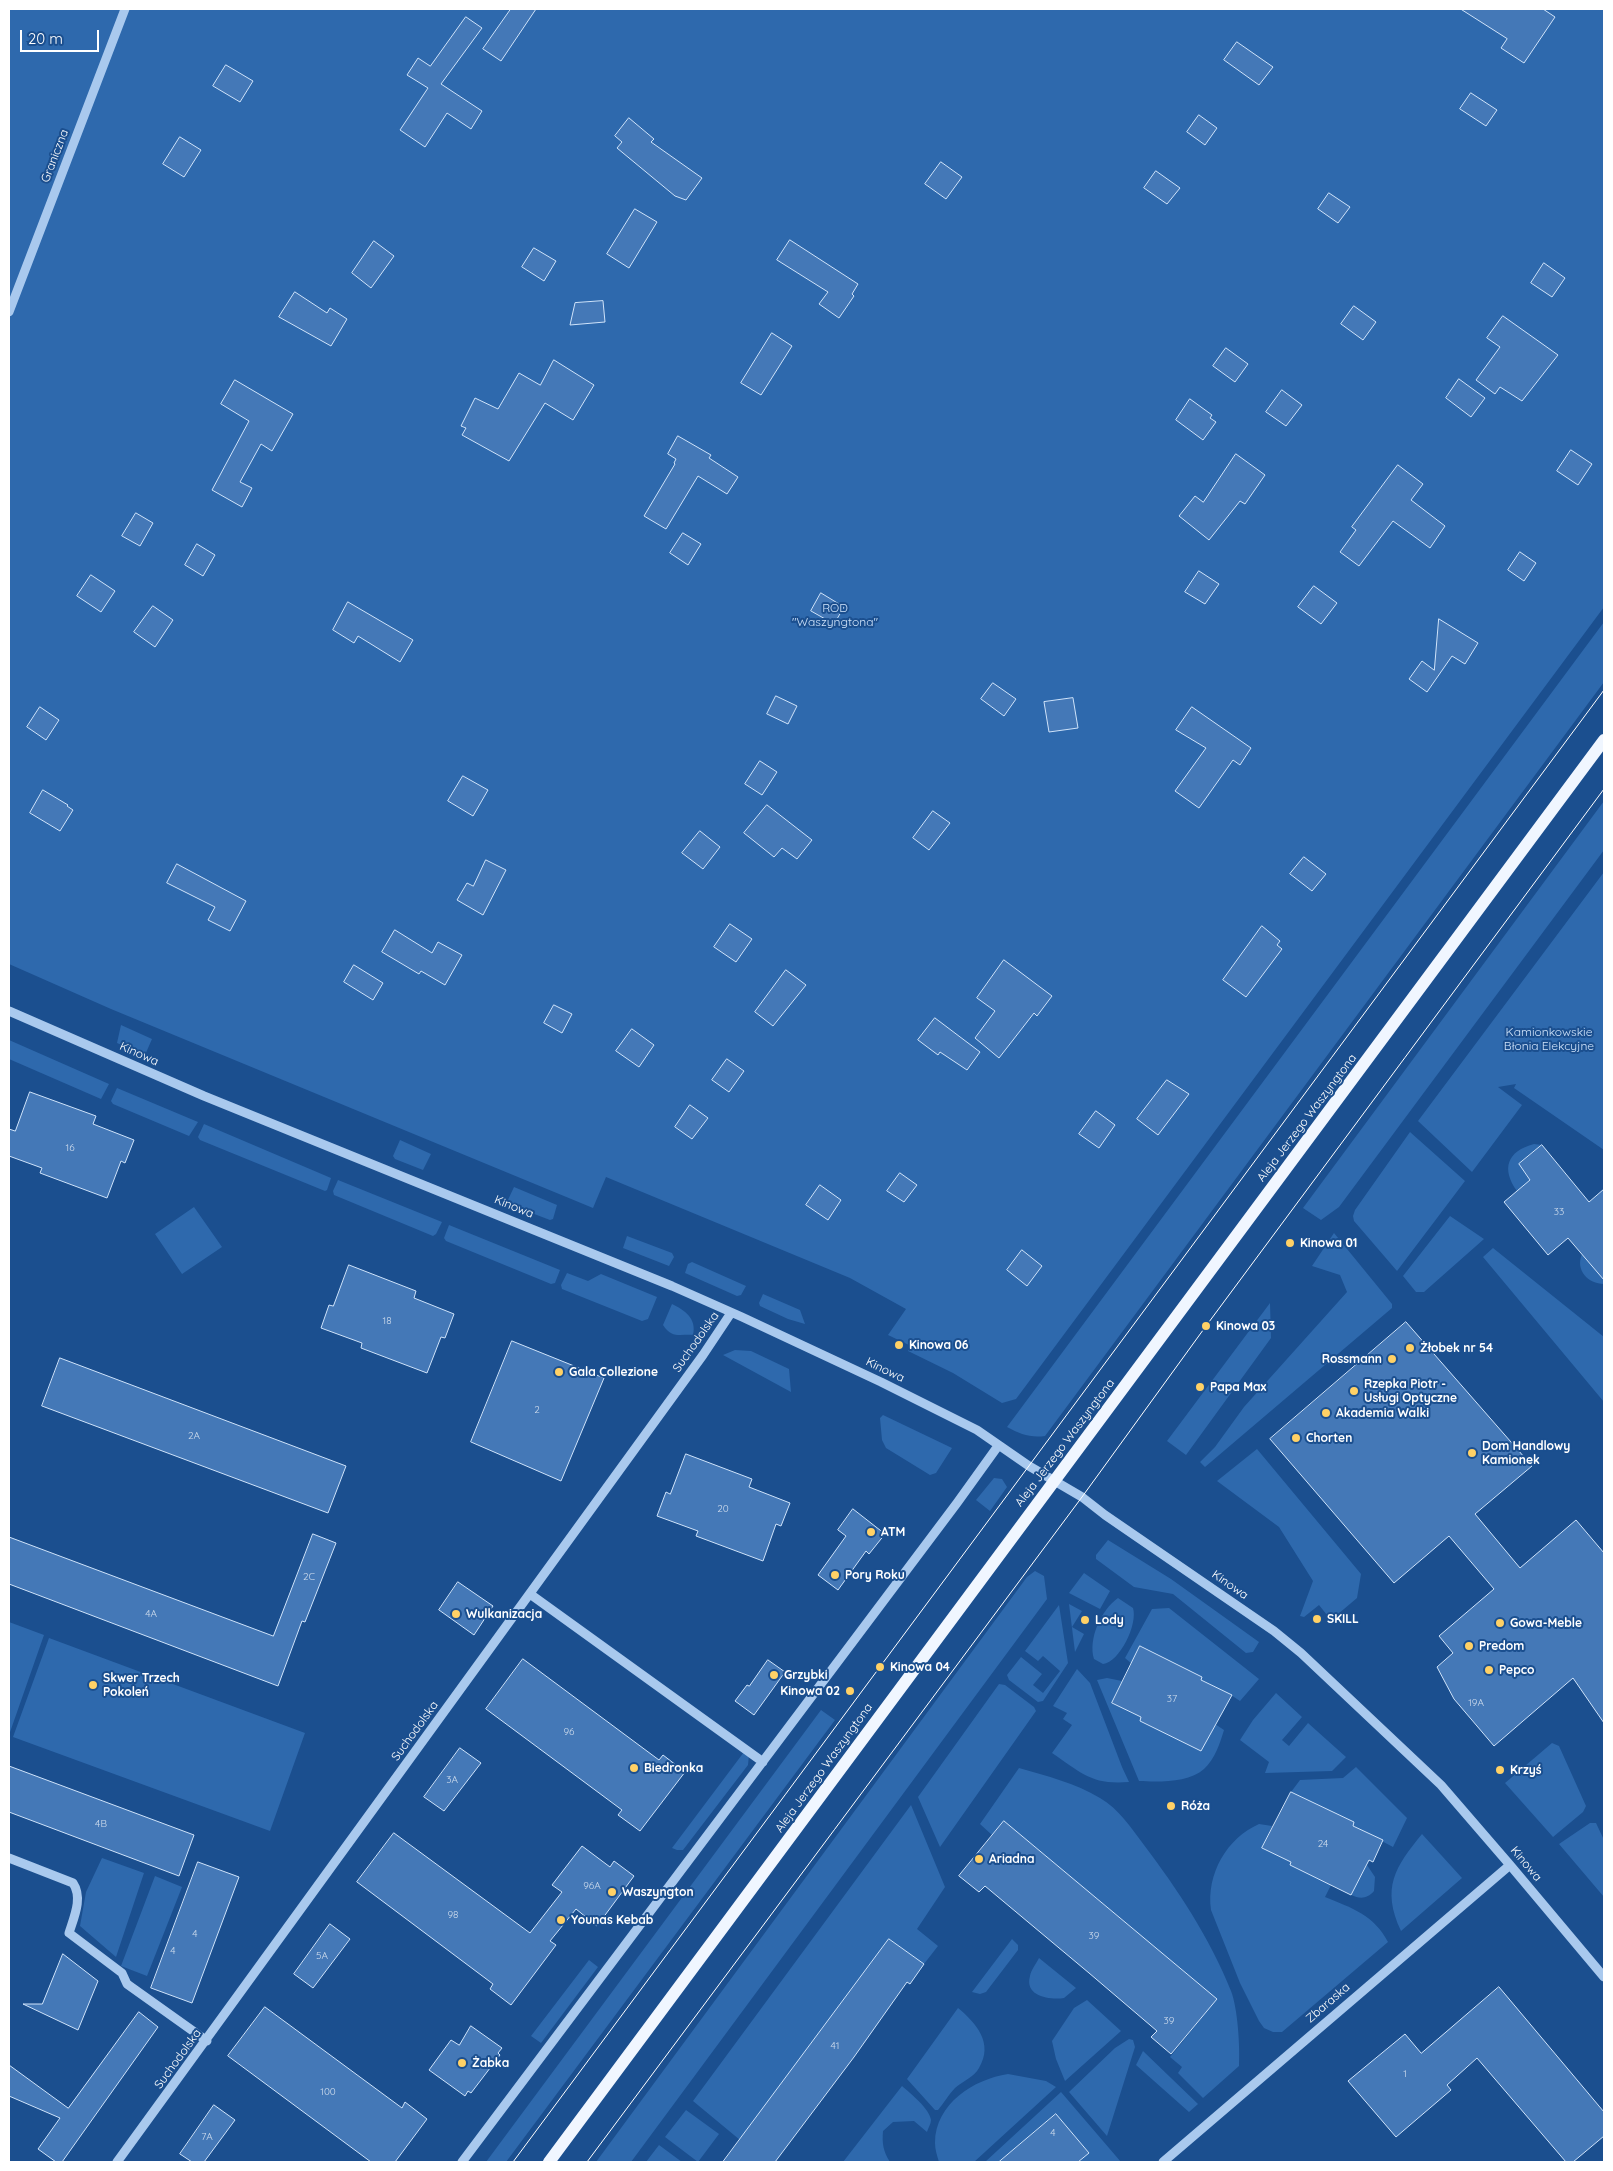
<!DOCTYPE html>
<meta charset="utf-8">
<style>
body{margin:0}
#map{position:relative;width:1613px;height:2171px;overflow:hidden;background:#1b4f8f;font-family:Quicksand,sans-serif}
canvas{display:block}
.frame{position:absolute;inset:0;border:10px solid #fff;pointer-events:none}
.scale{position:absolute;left:20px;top:30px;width:79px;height:22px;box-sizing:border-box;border:2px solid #fff;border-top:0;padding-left:6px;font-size:15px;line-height:18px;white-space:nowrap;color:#fff;-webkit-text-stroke:4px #1b4f8f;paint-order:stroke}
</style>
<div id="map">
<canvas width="1613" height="2171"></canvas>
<div class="frame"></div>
<div class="scale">20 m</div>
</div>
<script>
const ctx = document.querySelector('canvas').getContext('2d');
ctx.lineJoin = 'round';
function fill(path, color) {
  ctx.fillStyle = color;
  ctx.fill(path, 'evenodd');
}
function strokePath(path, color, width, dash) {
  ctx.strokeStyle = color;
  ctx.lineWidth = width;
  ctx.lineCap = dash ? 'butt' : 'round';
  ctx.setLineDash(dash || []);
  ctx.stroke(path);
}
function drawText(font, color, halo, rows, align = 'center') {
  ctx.font = font + ' Quicksand,sans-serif';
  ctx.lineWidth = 4;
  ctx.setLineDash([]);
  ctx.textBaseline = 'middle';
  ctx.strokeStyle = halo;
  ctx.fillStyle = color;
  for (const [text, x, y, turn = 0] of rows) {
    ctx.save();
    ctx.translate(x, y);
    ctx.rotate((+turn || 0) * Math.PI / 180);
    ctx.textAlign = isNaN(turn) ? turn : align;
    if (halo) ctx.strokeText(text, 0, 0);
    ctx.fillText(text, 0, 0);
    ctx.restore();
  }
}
fill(new Path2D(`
 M9,9H1604V607L1016,1399L1002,1403L953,1373L908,1351L911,1346L888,1335L906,1309L850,1278L606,1177L593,1208L111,1009L9,964Z
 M1604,622V682L1045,1436C1030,1438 1020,1434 1007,1427Z
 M1604,801V850L1339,1207L1321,1220L1303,1208Z
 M1604,872V1150L1514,1088L1516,1084L1498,1087L1522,1105L1472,1172L1418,1121Z
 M121,1025L152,1039L145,1055L117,1043Z
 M9,1040L109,1084L101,1099L9,1059Z
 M117,1088L198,1122L189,1136L113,1104L111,1101Z
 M204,1124L331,1178L327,1190L325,1191L200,1140L198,1137Z
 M1410,1132L1465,1181L1397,1271L1354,1221L1353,1216L1355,1210Z
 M400,1140L431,1154L423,1170L395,1159L393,1156Z
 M1534,1144L1542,1145L1519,1164L1533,1178L1517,1191C1501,1169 1507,1151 1534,1144Z
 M338,1180L442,1222L436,1234L433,1236L334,1195L333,1191Z
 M514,1187L557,1205L553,1219L550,1220L508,1204L507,1202Z
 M194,1207L222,1247L182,1274L155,1234Z
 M1450,1216L1484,1239L1424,1292H1416L1403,1276Z
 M449,1225L560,1270L555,1283L551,1284L446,1241L444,1238Z
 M1334,1233L1392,1304V1308L1205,1467L1200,1462L1215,1447L1244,1407L1347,1292L1340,1275L1312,1266Z
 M627,1236L672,1253L674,1257L669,1266L623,1248Z
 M1493,1248L1604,1337V1402L1483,1257Z
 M1582,1254L1598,1270L1597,1272L1604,1267V1284C1588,1284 1575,1270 1582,1254Z
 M692,1262L746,1286L741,1295L737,1296L685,1273L688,1264Z
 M567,1273L588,1281L601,1274L657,1297L648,1319L642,1321L562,1289L561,1285Z
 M763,1294L800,1310L805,1324L788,1319L760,1306L759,1303Z
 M1270,1303L1271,1338L1186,1455L1167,1441Z
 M672,1304C685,1310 697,1319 693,1335C680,1334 672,1339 663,1325Z
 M735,1350L751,1351L789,1369L791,1392L723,1355Z
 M883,1415L952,1448L936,1473L930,1475L886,1448L882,1440L880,1418Z
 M1257,1449L1361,1574L1357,1598L1331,1620L1319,1605L1304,1617L1300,1616L1313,1581L1279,1527L1217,1481Z
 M994,1478L1002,1479L1007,1487L990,1511L976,1500Z
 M1108,1540L1171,1579L1259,1642L1253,1652L1246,1653L1173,1594L1134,1587L1096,1559V1555Z
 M1035,1571L1044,1576L1047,1599L631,2162H596L1027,1577Z
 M1084,1573L1110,1591L1100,1609L1069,1593Z
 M1118,1598L1133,1608C1138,1624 1120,1662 1103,1664L1094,1659C1088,1639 1101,1610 1118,1598Z
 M1069,1604L1082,1611L1072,1627L1084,1634L1075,1652Z
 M1059,1605L1068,1663L1043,1701L1038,1702L1009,1680L1007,1675L1021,1657L1042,1674L1033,1685L1043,1693L1060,1671L1043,1656L1038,1661L1025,1651Z
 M1169,1608L1259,1679L1240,1701L1231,1695L1201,1680L1202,1677L1141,1646L1132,1664L1125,1658L1152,1609Z
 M9,1622L44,1635L9,1735Z
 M49,1638L305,1733L270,1831L13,1737Z
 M1077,1669L1090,1683L1122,1767L1129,1782C1091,1785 1082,1773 1052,1753L1072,1725L1063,1719L1067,1713L1053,1706Z
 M1107,1678L1122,1681L1112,1703L1141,1717L1140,1721L1201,1751L1215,1724L1224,1730C1220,1743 1215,1759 1204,1769C1189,1783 1157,1782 1139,1781L1097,1680Z
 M999,1684L1005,1685L1034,1707L1036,1711L940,1847L918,1797Z
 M1276,1693L1302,1717L1282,1740L1289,1746L1308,1723L1346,1757L1332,1771L1265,1773L1269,1762L1240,1740L1253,1720Z
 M821,1710L835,1720L506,2162H486Z
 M1552,1743L1559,1746L1586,1806L1583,1812L1553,1837L1505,1783Z
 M744,1752L749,1755L748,1765L683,1850H677L672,1848Z
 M1356,1767L1407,1818L1393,1847L1353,1826L1354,1822L1291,1792L1300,1780L1343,1778Z
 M1019,1768C1047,1776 1075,1783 1100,1798C1119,1809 1131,1828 1144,1845C1178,1890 1210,1938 1231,1991C1238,2009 1240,2047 1239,2066L1203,2098L1178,2073L1182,2067L1170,2057L1217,1999L1004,1821L992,1835L980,1824Z
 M911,1805L945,1887L917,1929L938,1946L924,1964L889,1939L740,2140L693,2101Z
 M1590,1823H1596L1604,1840V1897L1559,1844Z
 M1259,1824L1272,1826L1263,1848L1291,1862L1290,1865L1331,1885L1325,1897C1352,1908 1374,1915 1388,1942L1282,2032H1273L1264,2028L1259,2021L1240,1983L1211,1910C1206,1874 1227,1838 1259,1824Z
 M1422,1834L1462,1878L1401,1931C1381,1888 1395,1867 1422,1834Z
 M102,1858L144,1873L116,1957L80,1926L86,1892Z
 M1367,1865L1375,1877L1374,1891C1367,1899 1360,1899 1351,1895Z
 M155,1876L182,1887L147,1976L121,1966Z
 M1012,1939L1018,1945V1950L986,1992L980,1994L972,1992Z
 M1039,1958L1076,1988L1064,1998C1051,2000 1024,1997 1030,1976C1031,1970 1036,1964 1039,1958Z
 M589,1960L598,1967L541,2043L531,2036Z
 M1087,2000L1121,2031L1065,2081L1056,2059L1052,2041L1074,2008Z
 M958,2008C976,2023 994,2043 979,2068C974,2077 963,2081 955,2088C949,2094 944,2103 938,2110H935L907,2079Z
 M1129,2039L1133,2040L1135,2047L1107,2136L1069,2092L1115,2048Z
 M1143,2051L1198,2104L1189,2112L1136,2065Z
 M1008,2074L1046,2081L1056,2087L974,2162H939C937,2156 935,2149 935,2143C935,2104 974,2079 1008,2074Z
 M902,2086C910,2093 930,2109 931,2120C931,2124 928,2128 927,2132L914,2121L893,2122L883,2131C882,2143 883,2151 890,2162H843Z
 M1061,2092L1121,2162H1078L1089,2153L1056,2114L999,2162H985Z
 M686,2110L719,2134L698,2162L665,2137Z
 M659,2145L682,2162H646Z`), '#2e69ad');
const building = new Path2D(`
 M511,9H536L501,61L483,49Z
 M1461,9H1543L1555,17L1524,63L1501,48L1507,39Z
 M466,17L482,28L441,84L482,111L471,129L447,113L425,147L400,130L428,88L407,75L418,58L430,66Z
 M1237,42L1273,67L1259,85L1224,60Z
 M226,65L253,81L240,102L213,86Z
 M1471,93L1497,110L1486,126L1460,109Z
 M1199,115L1217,128L1205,145L1187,132Z
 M629,118L654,139L651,142L702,178L686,200L675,196L617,148L622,142L615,136Z
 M180,137L201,150L184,177L163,164Z
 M941,162L962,177L946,199L925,184Z
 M1156,171L1180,188L1167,204L1144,188Z
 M1329,193L1350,207L1338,223L1318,209Z
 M635,209L657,222L629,268L607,254Z
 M790,240L858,284L852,294L854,296L839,318L819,304L828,292L777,260Z
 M374,241L394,256L371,288L352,273Z
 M534,248L556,261L544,281L522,267Z
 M1544,263L1565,278L1552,297L1531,283Z
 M295,292L327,313L330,308L347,319L331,346L279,317Z
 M603,301L605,322L570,325L575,303Z
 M1354,306L1376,322L1363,340L1341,324Z
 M1503,316L1558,355L1522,401L1500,387L1495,394L1476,380L1500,347L1487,338Z
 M772,333L792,346L761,395L741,383Z
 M1226,348L1248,364L1235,382L1213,366Z
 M554,360L594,385L573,420L545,403L509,461L462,435L466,428L461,426L475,398L498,409L519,373L540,385Z
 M1459,379L1485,398L1471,417L1446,398Z
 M235,380L293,414L272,451L261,444L240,482L252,488L242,507L212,490L249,421L221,404Z
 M1282,390L1302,405L1286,426L1266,412Z
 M1190,399L1212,415L1210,418L1216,422L1203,440L1176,420Z
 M678,436L711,455L709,458L738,477L727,494L698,476L666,529L644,516L675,464L674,463L676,459L668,454Z
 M1571,450L1592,464L1578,485L1557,471Z
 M1236,454L1265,475L1245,504L1240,501L1209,540L1179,516L1195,496L1203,502Z
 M1398,465L1423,484L1411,500L1445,526L1430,548L1393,521L1359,566L1340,552L1356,530L1352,527Z
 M136,513L153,523L140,546L122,536Z
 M683,533L701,544L688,565L670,553Z
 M197,544L215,555L203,576L185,565Z
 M1520,552L1536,563L1524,581L1508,570Z
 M1199,571L1219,584L1205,604L1185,592Z
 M91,575L115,591L101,612L77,596Z
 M1314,586L1337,603L1321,624L1298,607Z
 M821,593L844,607L834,624L811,611Z
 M348,602L413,640L400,662L358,636L354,643L333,630Z
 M153,606L173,620L155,647L134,632Z
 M1439,619L1478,643L1465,664L1452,656L1427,692L1409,679L1422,661L1434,670Z
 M993,683L1016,699L1004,716L981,699Z
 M776,696L797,706L788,724L767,714Z
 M1073,698L1078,728L1049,732L1044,702Z
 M40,707L59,720L46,740L27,727Z
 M1192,707L1251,748L1240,765L1233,760L1199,808L1175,791L1206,748L1176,730Z
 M760,761L777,772L762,795L745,784Z
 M463,776L488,790L473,816L448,801Z
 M43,790L68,805L67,806L73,810L60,831L30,813Z
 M767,805L812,840L797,859L782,848L774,857L744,833Z
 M933,811L950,823L929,850L913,838Z
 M700,831L720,847L703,869L682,853Z
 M1304,857L1326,874L1312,891L1290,874Z
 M486,860L506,870L483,915L457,900L467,883L473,886Z
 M177,864L246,901L230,931L208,920L215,907L167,883Z
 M730,924L752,939L736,962L714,947Z
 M1262,926L1280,941L1277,945L1282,949L1246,997L1223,980Z
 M395,930L432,953L438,942L462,955L445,985L421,971L419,974L382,952Z
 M1004,960L1052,996L1037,1016L1034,1013L999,1058L975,1038L995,1011L977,998Z
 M354,965L383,983L373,1000L344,982Z
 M786,970L806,985L773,1026L755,1012Z
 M554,1005L572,1014L562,1033L544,1023Z
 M935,1018L980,1052L967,1070L940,1052L938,1055L918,1040Z
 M632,1029L654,1045L639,1067L616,1051Z
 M727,1059L744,1071L729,1092L712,1080Z
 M1167,1080L1189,1094L1158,1135L1137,1119Z
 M30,1092L96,1116L93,1124L134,1140L125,1163L121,1161L107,1198L40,1173L42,1168L9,1156V1129L15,1131Z
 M690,1105L708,1118L692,1139L675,1127Z
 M1096,1111L1115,1125L1099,1148L1079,1134Z
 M1542,1145L1589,1202L1604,1189V1280L1568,1238L1548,1255L1504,1202L1530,1180L1519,1164Z
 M900,1173L917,1185L904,1202L887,1191Z
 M820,1185L841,1200L828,1220L806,1205Z
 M1022,1250L1042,1266L1027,1286L1007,1270Z
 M349,1265L416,1291L414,1298L454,1314L445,1338L441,1337L427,1373L361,1348L362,1343L321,1328L329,1305L333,1306Z
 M1406,1322L1532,1466L1475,1514L1520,1568L1576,1520L1604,1553V1723L1573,1678L1494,1746L1454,1699L1437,1667L1453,1653L1439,1636L1494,1589L1449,1536L1394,1583L1270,1439Z
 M512,1341L604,1378L561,1481L471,1442Z
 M60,1358L346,1466L328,1513L42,1406Z
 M686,1454L752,1479L749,1487L790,1503L781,1526L776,1524L763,1561L696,1536L698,1531L657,1516L666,1492L670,1494Z
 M853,1509L885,1534L869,1554L866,1551L838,1590L818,1575L846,1536L838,1530Z
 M313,1534L336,1543L305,1622L302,1621L278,1686L9,1584V1537L273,1636Z
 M458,1582L493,1606L474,1635L439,1610Z
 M1140,1646L1202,1677L1201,1680L1232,1695L1201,1751L1140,1721L1141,1717L1112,1703Z
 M523,1659L659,1760L663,1755L685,1772L640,1831L618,1815L622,1810L486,1709Z
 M768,1660L785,1672L754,1715L735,1701L747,1685L749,1686Z
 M460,1748L481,1763L444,1811L424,1797Z
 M9,1766L194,1835L179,1876L9,1812Z
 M1291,1792L1354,1822L1353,1826L1383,1840L1373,1862L1369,1860L1351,1895L1290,1865L1291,1862L1262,1848Z
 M1004,1821L1217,1999L1171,2054L1151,2037L1157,2031L1089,1973L985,1886L979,1892L959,1876Z
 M394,1833L530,1933L562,1892L552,1885L582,1846L610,1867L614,1861L634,1876L597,1926L576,1909L550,1941L556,1945L511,2005L490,1989L493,1984L357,1882Z
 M198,1862L239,1877L192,2003L151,1988Z
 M330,1924L350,1939L313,1988L294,1974Z
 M889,1939L924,1964L910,1984L907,1982L854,2057L775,2162H723Z
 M63,1954L98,1981L78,2030L23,2004H42Z
 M1499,1987L1604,2112V2136L1573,2162H1566L1477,2058L1447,2085L1451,2090L1396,2137L1348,2081L1405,2034L1421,2053Z
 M265,2007L402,2108L405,2102L427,2119L395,2162H371L228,2056Z
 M139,2012L158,2027L62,2162H56L38,2149L60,2118L9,2096V2065L68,2108Z
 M471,2026L502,2048L498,2053L500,2055L471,2093L468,2091L465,2096L429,2070L451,2040L459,2045Z
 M214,2105L235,2120L204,2162H192L180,2154Z
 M1056,2114L1089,2153L1078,2162H999Z`);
fill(building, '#4478b7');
strokePath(building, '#cfe3fa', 1);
strokePath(new Path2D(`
 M9,312L125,9
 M9,1011L204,1096L672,1286L742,1317L881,1382L977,1430L1029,1466L1082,1497L1105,1515L1274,1631L1301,1653L1441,1785L1510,1865L1604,1977
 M530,1594L763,1762
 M9,1858L73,1883C83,1898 74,1917 69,1933L122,1973L127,1984L207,2041
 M117,2162L703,1355L731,1313
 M462,2162L957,1503L998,1446
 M1163,2162L1510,1865`), '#a9c9ee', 9);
strokePath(new Path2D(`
 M549,2162L1604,740`), '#f0f6ff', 12);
strokePath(new Path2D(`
 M513,2162L1604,690
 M587,2162L1082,1497L1206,1326L1604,789`), '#fff', 1);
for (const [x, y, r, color] of [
 [1290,1243,5,"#ffd166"],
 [1206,1326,5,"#ffd166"],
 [899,1345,5,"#ffd166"],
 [1410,1348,5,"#ffd166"],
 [1392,1359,5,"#ffd166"],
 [559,1372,5,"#ffd166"],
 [1200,1387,5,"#ffd166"],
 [1354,1391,5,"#ffd166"],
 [1326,1413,5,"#ffd166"],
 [1296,1438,5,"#ffd166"],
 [1472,1453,5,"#ffd166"],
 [871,1532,5,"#ffd166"],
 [835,1575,5,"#ffd166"],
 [456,1614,5,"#ffd166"],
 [1317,1619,5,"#ffd166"],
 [1085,1620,5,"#ffd166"],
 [1500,1623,5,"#ffd166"],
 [1469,1646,5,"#ffd166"],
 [880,1667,5,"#ffd166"],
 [1489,1670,5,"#ffd166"],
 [774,1675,5,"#ffd166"],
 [93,1685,5,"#ffd166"],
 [850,1691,5,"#ffd166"],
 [634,1768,5,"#ffd166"],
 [1500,1770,5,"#ffd166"],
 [1171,1806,5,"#ffd166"],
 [979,1859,5,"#ffd166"],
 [612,1892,5,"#ffd166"],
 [561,1920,5,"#ffd166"],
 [462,2063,5,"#ffd166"]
]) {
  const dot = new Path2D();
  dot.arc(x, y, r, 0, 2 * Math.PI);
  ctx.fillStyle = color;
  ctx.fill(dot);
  strokePath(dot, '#1b4f8f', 2);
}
drawText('10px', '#d0dded', null, [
 ["16",70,1148],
 ["33",1559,1212],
 ["18",387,1321],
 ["2",537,1410],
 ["2A",194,1436],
 ["20",723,1509],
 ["2C",309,1577],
 ["4A",151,1614],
 ["37",1172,1699],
 ["19A",1476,1703],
 ["96",569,1732],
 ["3A",452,1780],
 ["4B",101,1824],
 ["24",1323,1844],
 ["96A",592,1886],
 ["98",453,1915],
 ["4",195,1934],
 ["39",1094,1936],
 ["4",173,1951],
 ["5A",322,1956],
 ["39",1169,2021],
 ["41",835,2046],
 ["1",1405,2074],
 ["100",328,2092],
 ["4",1053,2133],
 ["7A",207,2137]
]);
drawText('12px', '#fff', '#1b4f8f', [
 ["Graniczna",55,156,-69],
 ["Kinowa",139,1054,24],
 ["Aleja Jerzego Waszyngtona",1307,1118,-53],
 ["Kinowa",514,1207,22],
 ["Suchodolska",696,1342,-55],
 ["Kinowa",885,1370,26],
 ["Aleja Jerzego Waszyngtona",1065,1443,-53],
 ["Kinowa",1230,1585,35],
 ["Suchodolska",415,1731,-54],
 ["Aleja Jerzego Waszyngtona",824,1768,-54],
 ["Kinowa",1526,1864,50],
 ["Zbaraska",1328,2003,-41],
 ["Suchodolska",178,2059,-54]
]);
drawText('12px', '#cfe3fa', '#1b4f8f', [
 ["ROD",835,608],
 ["\"Waszyngtona\"",835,622],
 ["Kamionkowskie",1549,1032],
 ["Błonia Elekcyjne",1549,1046]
]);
drawText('bold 12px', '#fff', '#1b4f8f', [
 ["Kinowa 01",1300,1243],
 ["Kinowa 03",1216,1326],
 ["Kinowa 06",909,1345],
 ["Żłobek nr 54",1420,1348],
 ["Rossmann",1382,1359,"right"],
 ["Gala Collezione",569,1372],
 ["Rzepka Piotr -",1364,1384],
 ["Usługi Optyczne",1364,1398],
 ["Papa Max",1210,1387],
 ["Akademia Walki",1336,1413],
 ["Chorten",1306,1438],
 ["Dom Handlowy",1482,1446],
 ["Kamionek",1482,1460],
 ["ATM",881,1532],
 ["Pory Roku",845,1575],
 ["Wulkanizacja",466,1614],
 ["SKILL",1327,1619],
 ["Lody",1095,1620],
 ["Gowa-Meble",1510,1623],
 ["Predom",1479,1646],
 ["Kinowa 04",890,1667],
 ["Pepco",1499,1670],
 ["Grzybki",784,1675],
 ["Skwer Trzech",103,1678],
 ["Pokoleń",103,1692],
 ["Kinowa 02",840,1691,"right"],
 ["Biedronka",644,1768],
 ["Krzyś",1510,1770],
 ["Róża",1181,1806],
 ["Ariadna",989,1859],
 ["Waszyngton",622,1892],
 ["Younas Kebab",571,1920],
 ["Żabka",472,2063]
], 'left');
</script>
